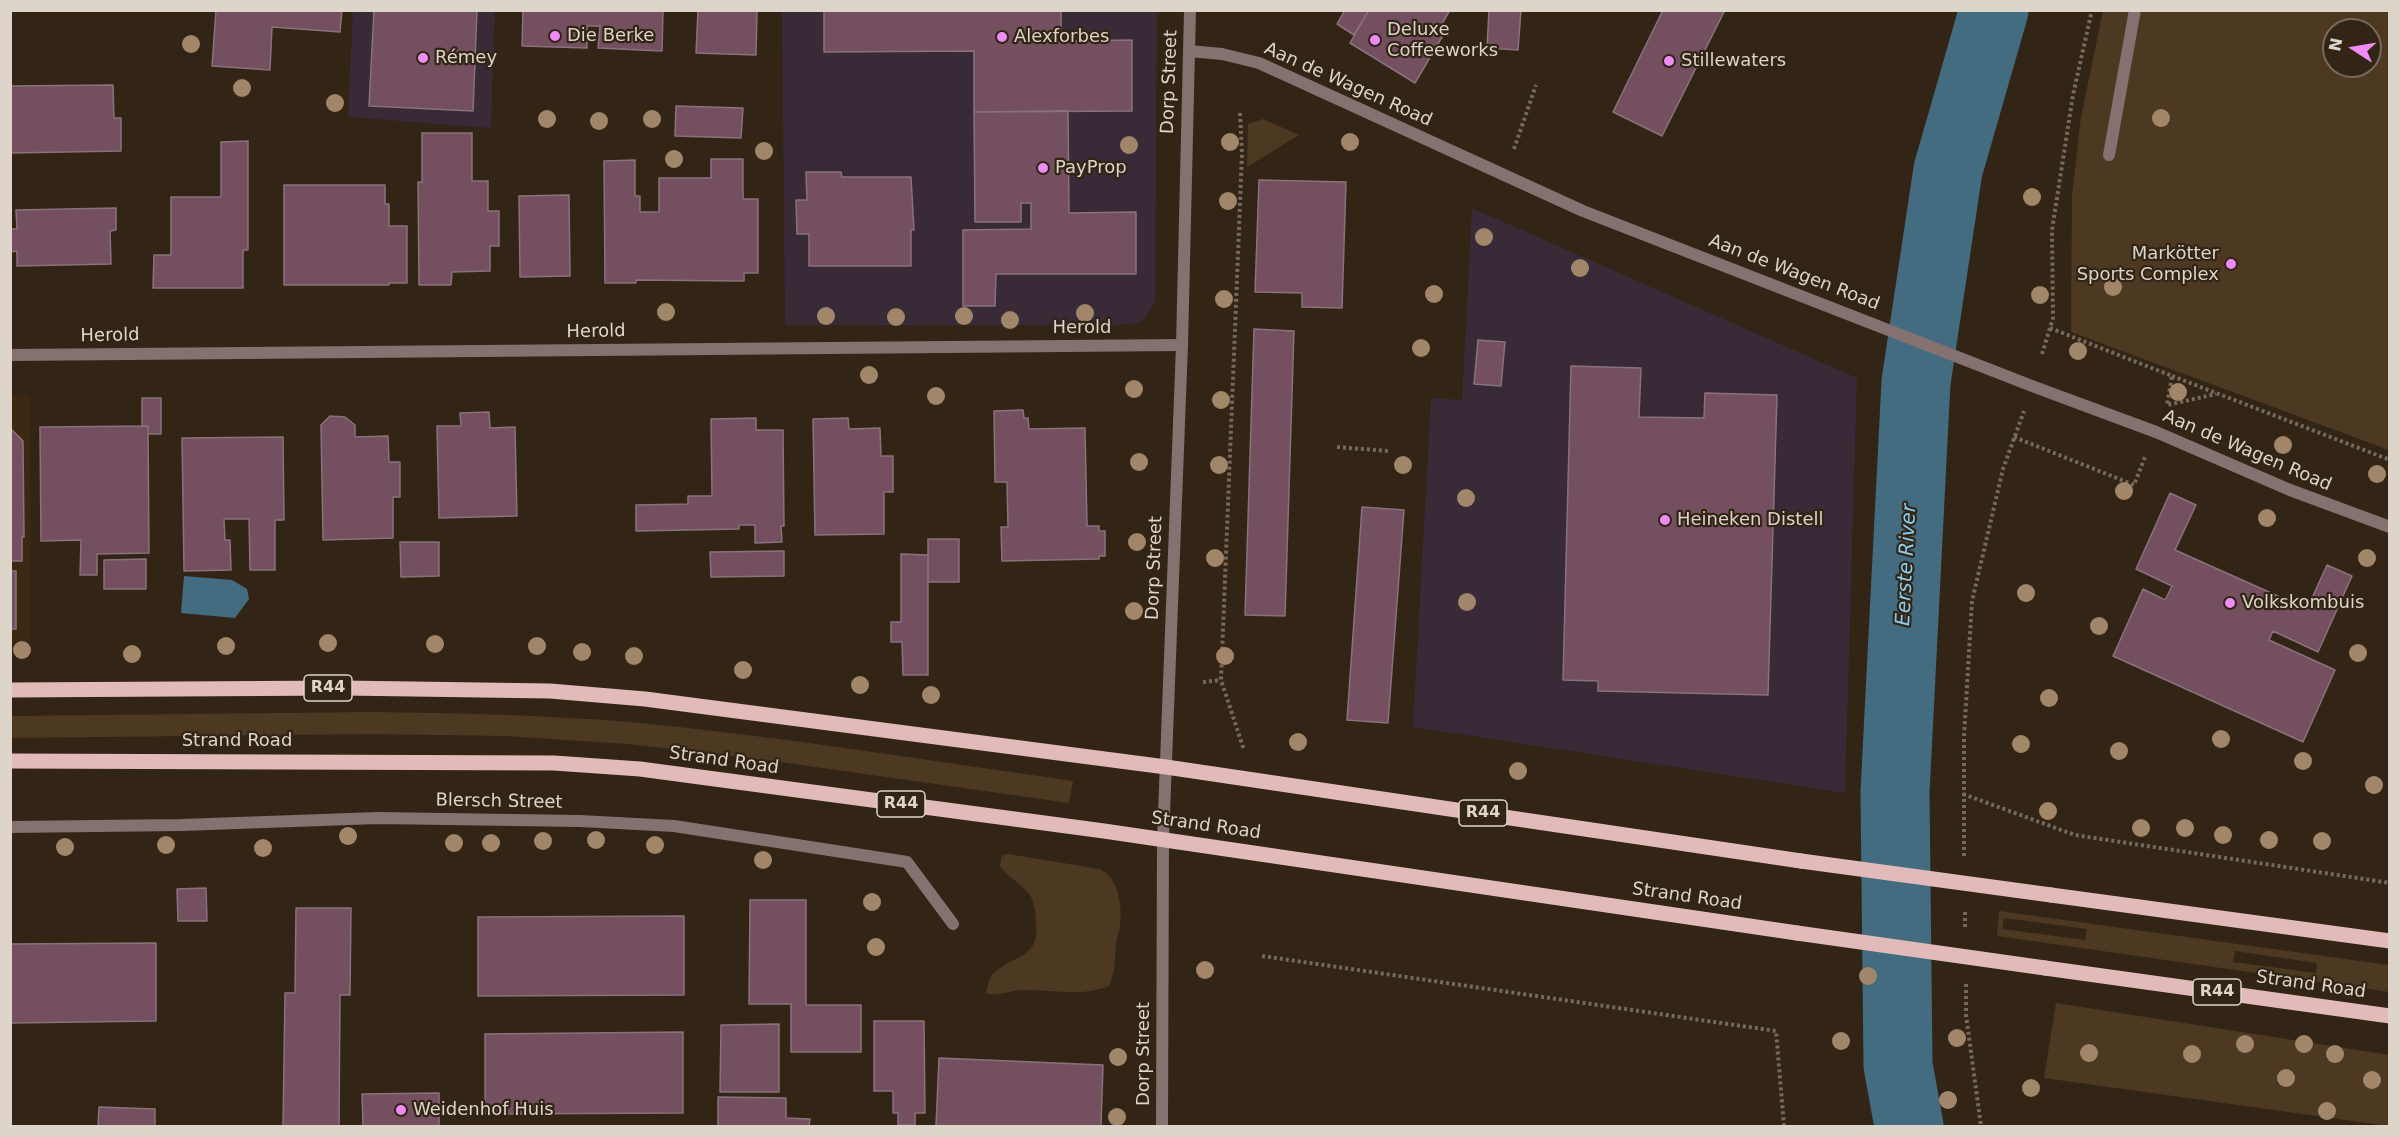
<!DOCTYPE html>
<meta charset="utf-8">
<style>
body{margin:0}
#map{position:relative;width:2400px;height:1137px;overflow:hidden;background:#322515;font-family:"DejaVu Sans",sans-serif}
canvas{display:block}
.frame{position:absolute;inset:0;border:12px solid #ddd4ca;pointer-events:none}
.north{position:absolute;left:2322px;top:18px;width:60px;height:60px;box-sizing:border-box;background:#322515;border:2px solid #766b5d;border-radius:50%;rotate:282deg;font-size:16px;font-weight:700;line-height:24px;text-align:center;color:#ddd4ca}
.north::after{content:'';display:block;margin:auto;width:21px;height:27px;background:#ef8bf6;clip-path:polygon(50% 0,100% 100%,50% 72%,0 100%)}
</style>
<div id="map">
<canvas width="2400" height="1137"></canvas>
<div class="frame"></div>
<div class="north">N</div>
</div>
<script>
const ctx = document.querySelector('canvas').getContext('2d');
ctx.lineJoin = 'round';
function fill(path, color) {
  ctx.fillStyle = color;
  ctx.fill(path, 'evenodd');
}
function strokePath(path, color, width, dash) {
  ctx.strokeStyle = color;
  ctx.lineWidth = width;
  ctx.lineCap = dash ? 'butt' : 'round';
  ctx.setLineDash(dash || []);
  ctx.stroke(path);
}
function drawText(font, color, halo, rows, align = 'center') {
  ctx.font = font + ' "DejaVu Sans",sans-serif';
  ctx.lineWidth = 4.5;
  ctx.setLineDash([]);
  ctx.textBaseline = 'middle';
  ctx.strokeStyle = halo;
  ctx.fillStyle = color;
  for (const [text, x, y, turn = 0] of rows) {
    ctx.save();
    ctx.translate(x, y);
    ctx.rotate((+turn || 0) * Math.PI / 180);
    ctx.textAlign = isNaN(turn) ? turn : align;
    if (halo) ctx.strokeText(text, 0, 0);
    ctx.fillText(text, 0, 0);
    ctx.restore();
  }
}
fill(new Path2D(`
 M353,11H495L491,128L348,117Z
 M782,11H1157L1155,303L1144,319L1137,323L1116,325H785Z
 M1472,208L1857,378L1845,793L1413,727L1431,398L1462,400Z`), '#382a36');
fill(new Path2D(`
 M10,396H30L31,641H11Z`), '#3c2914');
fill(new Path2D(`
 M2103,11H2389V450L2071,332L2072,196L2081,117ZM2334,30H2370V66H2334Z
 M1263,119L1299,135L1247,167L1248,124Z
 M371,712C457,713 543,715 630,722C778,736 925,760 1073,781L1069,803L766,760L628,744L506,736L371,734L11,738V716Z
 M1008,854L1100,869C1120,880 1122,906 1120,927C1119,933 1116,939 1116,945C1115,960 1115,972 1109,986C1082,997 1053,990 1024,990C1011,990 999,997 986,993C988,985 989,977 995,972C1015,954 1040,959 1036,922C1035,913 1035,903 1030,895C1026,888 1008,877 1000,866L1002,855Z
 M1999,911L2389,965V992L1997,936ZM2004,918L2087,929L2085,940L2002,929ZM2235,951L2317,963L2316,973L2233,962Z
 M2056,1003L2389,1055V1126L2044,1078Z`), '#4d3922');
fill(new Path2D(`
 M184,576L232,580L247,589L249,599L235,618L181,613Z`), '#446c80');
strokePath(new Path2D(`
 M1909,1126L1898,1065L1895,792L1916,382L1948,170L1994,10`), '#446c80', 69);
const building = new Path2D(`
 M216,10H342L340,32L272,27L270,70L212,66Z
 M374,10H477L473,111L369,106Z
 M523,10H663L662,51L598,48L600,26H587V48L522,46Z
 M698,10H757L756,55L696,53Z
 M824,10H1061V41L1132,40V111L974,112V51L824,52Z
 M1345,10H1369L1354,35L1337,24Z
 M1369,10H1450L1439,29L1445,32L1415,83L1350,43Z
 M1489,10H1521L1518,50L1487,48Z
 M1663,10H1725L1662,136L1613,112Z
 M113,85L114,118H121V151L10,153V86Z
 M676,106L743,108L741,138L675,136Z
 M1068,111L1069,213L1136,212V274H996L995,306H963V230L1031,229V203H1021V222H975L974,112Z
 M422,133H472V181H488V211H499V246H490V271L452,272L451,285H419L418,182H422Z
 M248,141V250H243V288H153L154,255H171V197H221V142Z
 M711,159H743V199H758V273H744V281L636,280V283H605L604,161L635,160V196H640V212H659V178H711Z
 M806,172H841L842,177H911L914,230H911V266H809V234H797L796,200H807Z
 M1259,180L1346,182L1342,308L1302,307V293L1255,292Z
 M284,185H385V204H389V226H407V283H389V285H284Z
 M569,195L570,276L520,277L519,196Z
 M116,208V230L110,231L111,264L17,266V251L10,252V229H17L16,210Z
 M1254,329L1294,331L1285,616L1245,615Z
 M1478,340L1505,342L1501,386L1474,384Z
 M1571,366L1641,368L1639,417L1704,418L1705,393L1777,395L1768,695L1598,691V681L1563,680Z
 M142,398H161V434H148V426H142Z
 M1023,410L1024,418H1028L1029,429L1085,428L1087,526H1099V531H1105V556H1099V559L1002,561L1001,527H1008L1007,482H995L994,411Z
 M489,412L490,428L515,427L517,516L439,518L437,426H461L460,413Z
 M330,416L345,417L355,425V437L388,436L389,462H400V497H393V538L323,540L321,425Z
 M756,418V430H783L784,526H781L782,542L755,543V525H739V529L636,531V505L688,504V496H712L711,419Z
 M848,418L849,429L880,428L881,456H893V492H884V534L815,535L813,419Z
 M148,426L149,553L97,554V575H80L81,540L41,541L40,427Z
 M10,428L23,441L24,537L22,536V561H10Z
 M283,437L284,520H275V570H250L249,519H224L225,540H230L231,570L184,571L182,438Z
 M2170,493L2196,505L2175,550L2307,609L2327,565L2352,576L2318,652L2273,631L2269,640L2335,670L2303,742L2113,656L2143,589L2165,600L2172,586L2136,569Z
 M1362,507L1404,510L1388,723L1347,720Z
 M928,539H959V582H928Z
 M400,542H439V576L401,577Z
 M784,551V576L711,577L710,552Z
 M901,554L928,555V675H903L902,642H891V622H901Z
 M146,559V589H104V560Z
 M10,571H16V629H10Z
 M206,888L207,921H178L177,889Z
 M750,900H806V1005H861V1052H791V1004H749Z
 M296,908H351L350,995H340L339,1126H283L285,993H295Z
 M684,916V995L478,996V917Z
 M156,943V1021L10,1023V944Z
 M874,1021H924L925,1113H915V1125H898V1113H893V1091H874Z
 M779,1024V1092H720L721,1025Z
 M683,1032V1113L485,1114V1034Z
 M939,1058L1103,1065L1101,1126H936Z
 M439,1093V1126H363L362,1094Z
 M718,1097L786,1098V1118L810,1119L809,1126H718Z
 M99,1107L155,1109V1126H98Z`);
fill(building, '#744f60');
strokePath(building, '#89727c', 1.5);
strokePath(new Path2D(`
 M1240,113L1242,153L1221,680L1244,750
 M1514,149L1536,85
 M2050,328L2172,376L2167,405L2216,394
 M2042,354L2053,318L2052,230L2073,95L2092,10
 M2172,376L2390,460
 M2014,437L2134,485L2145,457
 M1337,447L1388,451
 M1203,682L1221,680
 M1963,794L2075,835L2390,883
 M1964,856V738L1972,601L2003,469L2024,411
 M1965,912V928
 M1262,956L1776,1031L1784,1126
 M1966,984V1015L1981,1126`), '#756a5c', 4, [3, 3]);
strokePath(new Path2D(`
 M2109,155L2135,10
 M10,827L182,825L378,818L580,821L674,826L907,862L953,924`), '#847170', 12);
strokePath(new Path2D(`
 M1189,51L1222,54L1259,63L1583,211L2032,386L2156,432L2290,490L2390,527
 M10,355L1182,345`), '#847170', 12);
strokePath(new Path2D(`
 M1162,1126L1163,839L1182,345L1190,10`), '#847170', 12);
strokePath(new Path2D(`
 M10,690L343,688L550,691L645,699L1166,767L1801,861
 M10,761L554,763L640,769L1104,831L1797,933
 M2051,895L2390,941
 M2045,968L2390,1016`), '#e2baba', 15);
strokePath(new Path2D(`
 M1801,861L2051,895
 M1797,933L2045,968`), '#e2baba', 15);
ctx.fillStyle = '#a18669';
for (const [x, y] of [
 [191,44],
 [242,88],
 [335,103],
 [2161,118],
 [547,119],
 [652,119],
 [599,121],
 [1230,142],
 [1350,142],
 [1129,145],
 [764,151],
 [674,159],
 [2032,197],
 [1228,201],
 [1484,237],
 [1580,268],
 [2113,287],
 [1434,294],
 [2040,295],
 [1224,299],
 [666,312],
 [1085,313],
 [826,316],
 [964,316],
 [896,317],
 [1010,320],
 [1421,348],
 [2078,351],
 [869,375],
 [1134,389],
 [2178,392],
 [936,396],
 [1221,400],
 [2283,445],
 [1139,462],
 [1219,465],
 [1403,465],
 [2377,474],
 [2124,491],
 [1466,498],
 [2267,518],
 [1137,542],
 [1215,558],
 [2367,558],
 [2026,593],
 [1467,602],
 [1134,611],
 [2099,626],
 [328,643],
 [435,644],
 [226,646],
 [537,646],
 [22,650],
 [582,652],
 [2358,653],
 [132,654],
 [634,656],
 [1225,656],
 [743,670],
 [860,685],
 [931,695],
 [2049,698],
 [2221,739],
 [1298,742],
 [2021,744],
 [2119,751],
 [2303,761],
 [1518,771],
 [2374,785],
 [2048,811],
 [2141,828],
 [2185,828],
 [2223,835],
 [348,836],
 [596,840],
 [2269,840],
 [543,841],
 [2322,841],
 [454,843],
 [491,843],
 [166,845],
 [655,845],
 [65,847],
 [263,848],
 [763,860],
 [872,902],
 [876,947],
 [1205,970],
 [1868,976],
 [1957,1038],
 [1841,1041],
 [2245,1044],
 [2304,1044],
 [2089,1053],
 [2192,1054],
 [2335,1054],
 [1118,1057],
 [2286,1078],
 [2372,1080],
 [2031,1088],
 [1948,1100],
 [2327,1111],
 [1117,1117]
]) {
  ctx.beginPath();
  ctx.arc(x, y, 9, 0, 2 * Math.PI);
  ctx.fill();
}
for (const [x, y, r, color] of [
 [555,36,6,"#ef8bf6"],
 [1002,37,6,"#ef8bf6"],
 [1375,40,6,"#ef8bf6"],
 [423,58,6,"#ef8bf6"],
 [1669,61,6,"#ef8bf6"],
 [1043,168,6,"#ef8bf6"],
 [2231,264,6,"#ef8bf6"],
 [1665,520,6,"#ef8bf6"],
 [2230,603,6,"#ef8bf6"],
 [401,1110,6,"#ef8bf6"]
]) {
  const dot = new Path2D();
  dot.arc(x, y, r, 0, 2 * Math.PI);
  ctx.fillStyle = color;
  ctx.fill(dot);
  strokePath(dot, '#322515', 2);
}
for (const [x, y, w] of [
 [328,688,48],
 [901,804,48],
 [1483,813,48],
 [2217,992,48]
]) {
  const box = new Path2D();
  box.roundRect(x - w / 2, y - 13, w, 26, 4.5);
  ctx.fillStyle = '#322515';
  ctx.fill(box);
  strokePath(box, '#ddd4ca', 1.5);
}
drawText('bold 16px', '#ddd4ca', null, [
 ["R44",328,688],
 ["R44",901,804],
 ["R44",1483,813],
 ["R44",2217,992]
]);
drawText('18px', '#ddd4ca', '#322515', [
 ["Deluxe",1387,30],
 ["Coffeeworks",1387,51],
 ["Die Berke",567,36],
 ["Alexforbes",1014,37],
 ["Rémey",435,58],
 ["Stillewaters",1681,61],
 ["PayProp",1055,168],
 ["Markötter",2219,254,"right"],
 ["Sports Complex",2219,275,"right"],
 ["Heineken Distell",1677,520],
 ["Volkskombuis",2242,603],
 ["Weidenhof Huis",413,1110]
], 'left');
drawText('18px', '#ddd4ca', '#322515', [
 ["Dorp Street",1170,82,-88],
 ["Aan de Wagen Road",1348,85,24],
 ["Aan de Wagen Road",1794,273,21],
 ["Herold",1082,328],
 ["Herold",596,332,-1],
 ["Herold",110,336,-1],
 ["Aan de Wagen Road",2247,451,23],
 ["Dorp Street",1155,568,-88],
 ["Strand Road",237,741],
 ["Strand Road",724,761,8],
 ["Blersch Street",499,802,1],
 ["Strand Road",1206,826,8],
 ["Strand Road",1687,897,8],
 ["Strand Road",2311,985,8],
 ["Dorp Street",1144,1054,-90]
]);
drawText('italic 20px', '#88cef0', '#322515', [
 ["Eerste River",1907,565,-87]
]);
</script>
